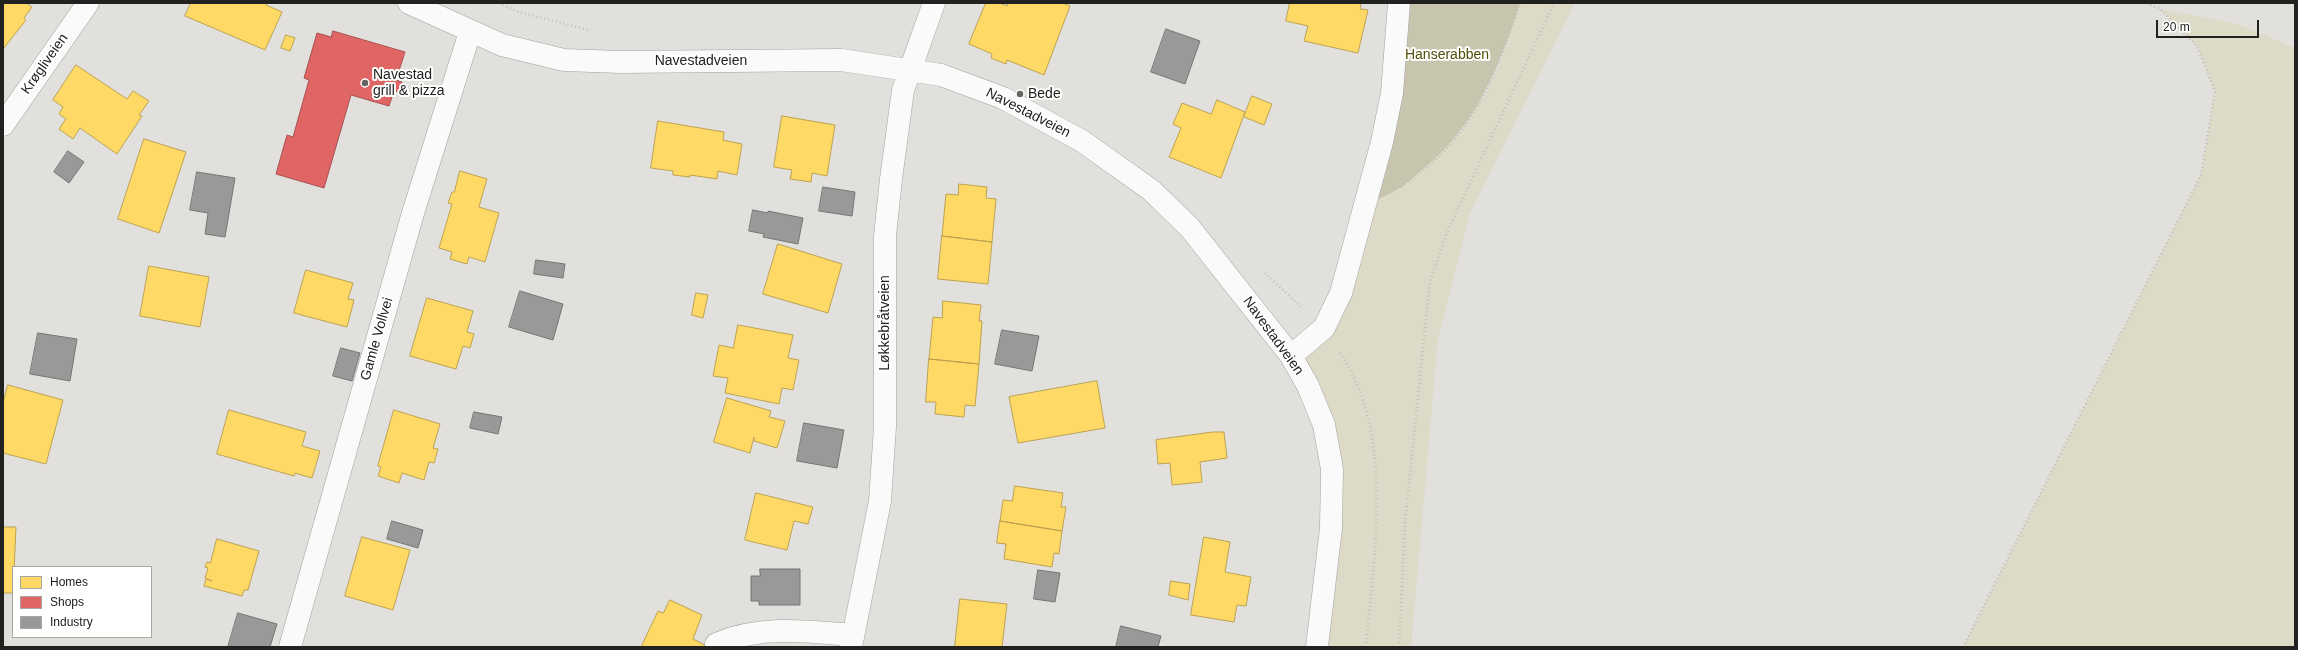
<!DOCTYPE html>
<meta charset="utf-8">
<style>
body{margin:0}
#map{position:relative;width:2298px;height:650px;overflow:hidden;background:#e1e0dc;font-family:Helvetica,sans-serif}
canvas{display:block}
.frame{position:absolute;inset:0;border:4px solid #21211f;pointer-events:none}
.legend{position:absolute;left:12px;top:566px;width:140px;height:72px;box-sizing:border-box;background:#fffffe;border:1px solid #a6a6a5;margin:0;padding:5px 7px;list-style:none;font-size:12px;color:#21211f}
.legend li{display:flex;align-items:center;gap:8px;height:20px}
.legend b{width:20px;border:1px solid #a6a6a5}
.scale{position:absolute;left:2156px;top:20px;width:103px;height:18px;box-sizing:border-box;border:2px solid #21211f;border-top:0;padding-left:5px;font-size:12px;line-height:14px;white-space:nowrap;color:#21211f;-webkit-text-stroke:3px #fffffe;paint-order:stroke}
</style>
<div id="map">
<canvas width="2298" height="650"></canvas>
<div class="frame"></div>
<ul class="legend">
<li><b style="height:11px;background:#ffd966"></b>Homes</li>
<li><b style="height:11px;background:#e06666"></b>Shops</li>
<li><b style="height:11px;background:#999"></b>Industry</li>
</ul>
<div class="scale">20 m</div>
</div>
<script>
const ctx = document.querySelector('canvas').getContext('2d');
ctx.lineJoin = 'round';
function fill(path, color) {
  ctx.fillStyle = color;
  ctx.fill(path, 'evenodd');
}
function strokePath(path, color, width, dash) {
  ctx.strokeStyle = color;
  ctx.lineWidth = width;
  ctx.lineCap = dash ? 'butt' : 'round';
  ctx.setLineDash(dash || []);
  ctx.stroke(path);
}
function drawText(font, color, halo, rows, align = 'center') {
  ctx.font = font + ' Helvetica,sans-serif';
  ctx.lineWidth = 4;
  ctx.setLineDash([]);
  ctx.textBaseline = 'middle';
  ctx.strokeStyle = halo;
  ctx.fillStyle = color;
  for (const [text, x, y, turn = 0] of rows) {
    ctx.save();
    ctx.translate(x, y);
    ctx.rotate((+turn || 0) * Math.PI / 180);
    ctx.textAlign = isNaN(turn) ? turn : align;
    if (halo) ctx.strokeText(text, 0, 0);
    ctx.fillText(text, 0, 0);
    ctx.restore();
  }
}
fill(new Path2D(`
 M1520,3H1575L1470,214L1438,338L1411,647H1317L1332,469L1291,356L1324,328L1365,205L1459,133L1485,94L1499,64Z
 M2160,9L2238,24L2295,48V647H1963L2201,175L2215,91L2197,46Z`), '#dddac7');
fill(new Path2D(`
 M1399,3H1520C1497,72 1476,127 1417,174C1410,180 1403,187 1395,191C1386,196 1375,200 1365,205Z`), '#c8c5af');
const homes = new Path2D(`
 M3,3H26L32,7L24,18L26,20L3,49Z
 M191,3H266V5L282,12L265,50L185,16Z
 M986,3H1000L1007,6L1008,3H1063L1070,6L1044,75L1007,60L1006,64L991,58L992,54L969,44Z
 M1290,3H1361L1360,9L1368,10L1358,53L1304,41L1308,26L1286,21Z
 M286,35L295,38L290,51L281,48Z
 M76,65L127,99L133,91L149,101L139,115L142,116L117,154L80,128L73,139L59,129L66,119L59,114L63,107L53,100Z
 M1252,96L1272,104L1264,125L1244,117Z
 M1217,100L1245,112L1221,178L1169,157L1181,128L1173,124L1182,103L1211,114Z
 M782,116L835,125L827,176L812,173L811,182L790,179L792,170L774,167Z
 M658,121L724,132L723,140L742,144L737,175L718,171L717,179L690,175V177L673,175V171L651,168Z
 M144,139L186,152L159,233L118,219Z
 M460,171L487,179L479,207L499,213L485,262L469,257L467,264L450,259L452,252L439,248L452,204L448,203L452,192H454Z
 M959,184L987,187L986,198L996,199L992,242L942,236L946,194L958,195Z
 M942,236L992,242L988,284L938,279Z
 M778,244L842,264L828,313L763,294Z
 M149,266L209,277L200,327L140,316Z
 M306,270L353,283L348,299L354,300L347,327L294,313Z
 M696,293L708,295L703,318L692,315Z
 M427,298L473,311L467,332L474,334L470,348L463,346L456,369L410,356Z
 M943,301L981,305L979,321H982L979,364L929,359L933,317L942,318Z
 M738,325L793,335L788,358L799,360L793,390L782,388L779,404L725,393L728,378L713,376L719,345L733,348Z
 M929,359L979,364L975,406L965,405L964,417L935,414L936,402H926Z
 M1097,381L1105,428L1018,443L1009,397Z
 M8,385L63,400L46,464L3,453V403Z
 M727,398L771,411L769,417L785,421L777,448L754,441V437L750,453L714,442Z
 M229,410L306,432L302,446L320,451L312,478L295,473L294,476L217,454Z
 M394,410L440,424L433,448L438,449L434,463L429,462L424,480L402,473L399,483L378,476L381,467L378,466Z
 M1213,432H1224L1227,458L1200,462L1202,482L1172,485L1170,463L1158,464L1156,440Z
 M1015,486L1063,493L1061,507H1066L1062,531L1000,521L1003,500L1012,501Z
 M756,493L813,507L808,524L794,521L787,550L745,540Z
 M1000,521L1062,531L1059,554L1054,553L1052,567L1004,559L1006,544L997,543Z
 M3,527H16L13,593H3Z
 M362,537L410,550L393,610L345,596Z
 M1204,537L1230,542L1225,572L1251,577L1246,606L1237,605L1234,622L1191,615Z
 M217,539L259,551L248,590H244L242,596L204,586L206,579L212,581L205,578L208,568L205,567L207,562L210,563Z
 M1171,581L1190,584L1188,600L1169,595Z
 M960,599L1007,604L1002,647H955Z
 M670,600L702,615L693,639L709,647H641L658,611L663,613Z`);
fill(homes, '#ffd966');
strokePath(homes, '#bca251', 1);
const shops = new Path2D(`
 M333,31L405,52L396,80L402,82L399,92L394,91L389,106L351,95L324,188L276,174L287,135L293,137L309,80L304,78L317,33L331,37Z`);
fill(shops, '#e06666');
strokePath(shops, '#a75151', 1);
const industry = new Path2D(`
 M1166,29L1200,41L1185,84L1151,72Z
 M68,151L84,162L69,183L54,172Z
 M197,172L235,178L225,237L205,234L208,213L190,210Z
 M823,187L855,192L852,216L819,211Z
 M753,210L768,213V211L803,218L798,244L763,237L764,234L749,231Z
 M536,260L565,264L563,278L534,274Z
 M520,291L563,304L553,340L509,327Z
 M1002,330L1039,336L1032,371L995,364Z
 M38,333L77,339L70,381L30,374Z
 M341,348L360,353L352,381L333,376Z
 M474,412L502,417L498,434L470,428Z
 M804,423L844,430L837,468L797,461Z
 M392,521L423,530L418,548L387,539Z
 M760,569H800V605H759V601H751V576H760Z
 M1038,570L1060,573L1055,602L1034,599Z
 M238,613L277,624L270,647H228Z
 M1121,626L1161,636L1158,647H1116Z`);
fill(industry, '#999');
strokePath(industry, '#757574', 1);
const minor = new Path2D(`
 M409,3L502,45L564,60L621,62L841,60L941,75L1003,98L1082,141L1096,151L1151,190L1190,228L1291,356L1308,386L1324,425L1332,469L1331,528L1317,647
 M3,125L88,3
 M1291,356L1324,328L1341,293L1382,142L1392,93L1399,3
 M716,644C760,625 806,631 853,635
 M290,647L413,213L470,32
 M851,647L880,501L885,427V236L891,179L903,90L934,3`);
strokePath(minor, '#a1a09d', 23);
strokePath(new Path2D(`
 M499,3L518,12L589,30
 M1401,187C1413,177 1426,169 1437,158C1481,117 1501,59 1520,3
 M1265,273L1302,308
 M1340,353C1395,432 1374,555 1366,647
 M1399,647L1405,523L1430,281L1449,228L1554,3
 M1963,647L2201,175L2215,91L2197,46L2160,9L2146,3`), '#bfbfbe', 2.5, [1, 3]);
strokePath(minor, '#fafafa', 22);
for (const [x, y, r, color] of [
 [365,83,4,"#646461"],
 [1020,94,4,"#646461"]
]) {
  const dot = new Path2D();
  dot.arc(x, y, r, 0, 2 * Math.PI);
  ctx.fillStyle = color;
  ctx.fill(dot);
  strokePath(dot, '#fffffe', 1.5);
}
drawText('14px', '#534c0c', '#fffffe', [
 ["Hanserabben",1447,55]
]);
drawText('14px', '#21211f', '#fffffe', [
 ["Navestadveien",701,61],
 ["Krøgliveien",45,64,-55],
 ["Navestadveien",1028,113,27],
 ["Løkkebråtveien",885,323,-90],
 ["Navestadveien",1273,336,54],
 ["Gamle Vollvei",377,339,-74]
]);
drawText('14px', '#21211f', '#fffffe', [
 ["Navestad",373,75],
 ["grill & pizza",373,91],
 ["Bede",1028,94]
], 'left');
</script>
